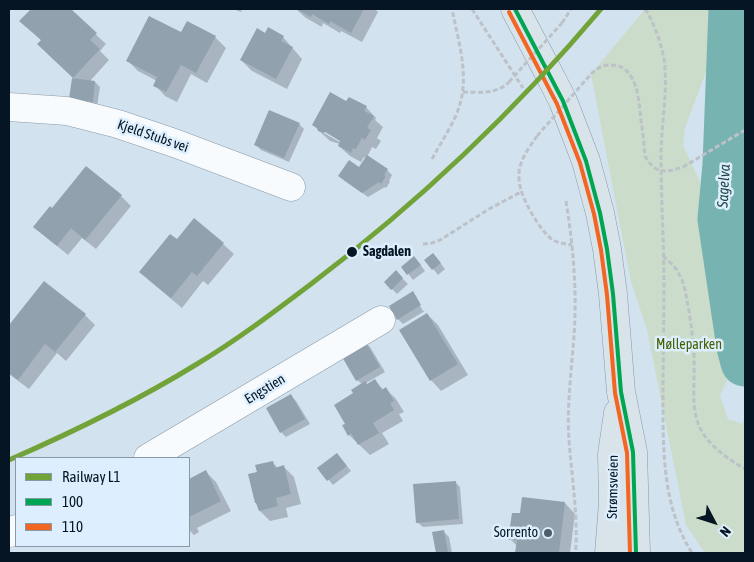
<!DOCTYPE html>
<meta charset="utf-8">
<style>
body{margin:0}
#map{position:relative;width:754px;height:562px;overflow:hidden;background:#d3e2ef;font-family:"Asap Condensed",sans-serif}
canvas{display:block}
.frame{position:absolute;inset:0;border:10px solid #051523;pointer-events:none}
.legend{position:absolute;left:15px;top:457px;width:175px;height:90px;box-sizing:border-box;background:#ddeffe;border:1px solid #8798a6;margin:0;padding:6px 9px;list-style:none;font-size:15px;color:#051523}
.legend li{display:flex;align-items:center;gap:10px;height:25px}
.legend b{width:25px;border:1px solid #8798a6}
.north{position:absolute;left:689px;top:497px;width:50px;height:50px;-webkit-text-stroke:4px #ddeffe;paint-order:stroke;rotate:130deg;font-size:14px;font-weight:700;line-height:20px;text-align:center;color:#051523}
.north::after{content:'';display:block;margin:auto;width:18px;height:22px;background:#051523;clip-path:polygon(50% 0,100% 100%,50% 72%,0 100%)}
</style>
<div id="map">
<canvas width="754" height="562"></canvas>
<div class="frame"></div>
<ul class="legend">
<li><b style="height:6px;background:#72a339"></b>Railway L1</li>
<li><b style="height:6px;background:#00a651"></b>100</li>
<li><b style="height:6px;background:#f26522"></b>110</li>
</ul>
<div class="north">N</div>
</div>
<script>
const ctx = document.querySelector('canvas').getContext('2d');
ctx.lineJoin = 'round';
function fill(path, color) {
  ctx.fillStyle = color;
  ctx.fill(path, 'evenodd');
}
function strokePath(path, color, width, dash) {
  ctx.strokeStyle = color;
  ctx.lineWidth = width;
  ctx.lineCap = dash ? 'butt' : 'round';
  ctx.setLineDash(dash || []);
  ctx.stroke(path);
}
function drawText(font, color, halo, rows, align = 'center') {
  ctx.font = font + ' "Asap Condensed",sans-serif';
  ctx.lineWidth = 5;
  ctx.setLineDash([]);
  ctx.textBaseline = 'middle';
  ctx.strokeStyle = halo;
  ctx.fillStyle = color;
  for (const [text, x, y, turn = 0] of rows) {
    ctx.save();
    ctx.translate(x, y);
    ctx.rotate((+turn || 0) * Math.PI / 180);
    ctx.textAlign = isNaN(turn) ? turn : align;
    if (halo) ctx.strokeText(text, 0, 0);
    ctx.fillText(text, 0, 0);
    ctx.restore();
  }
}
fill(new Path2D(`
 M645,9H714L712,56L685,128L683,145L700,182V222L712,237L717,267L720,316L729,329L728,379L720,395L728,419L742,424L745,417V553H705L686,525L647,330L631,282L591,74Z`), '#ccdccb');
fill(new Path2D(`
 M32,9H69L106,44L100,51L109,60L90,81L95,82L100,87L97,106L76,103V80L49,55L42,41L21,21Z
 M233,9H242L241,12Z
 M296,9H375L378,12L362,42L341,31L340,33L323,23L322,27L306,18Z
 M266,34L283,37L302,59L287,89L252,71L241,60Z
 M215,37L226,48L207,83L191,74L177,102L165,96L155,85L157,81L138,71L128,61Z
 M347,103L366,107L376,118L375,120L383,127L377,138L381,141L376,149L372,147L367,157L387,170L392,175L389,181L390,182L386,188L385,187L368,197L345,181L340,176L360,169L366,159L364,157L361,162L350,156L339,146L340,144L330,141L313,125ZM324,130L346,143L345,145L324,133Z
 M299,124L304,129L289,162L261,150L256,145Z
 M121,196L131,206L96,249L82,238L68,255L46,237L35,227L52,209Z
 M194,220L223,244L234,254L208,285L203,281L182,308L151,282L141,272L177,241Z
 M426,260H438L445,269L438,275Z
 M419,263L425,271L413,280L403,267Z
 M396,272L408,284L397,294L385,282Z
 M44,282L85,315L95,325L66,361L57,353L29,389L9,374V327Z
 M412,293L417,297H415L423,311H425L403,324L398,319Z
 M427,314L438,325L468,375L441,391L431,380Z
 M365,342L370,347L385,372L366,383L368,385L375,381L384,390L386,389L396,399L404,412L399,414L403,421L382,433L389,444L370,455L349,435L347,424L355,394L362,384L357,380Z
 M291,396L296,401L310,424L286,437L281,432Z
 M342,460L351,471L333,485L319,468Z
 M273,463L278,468L284,467L294,477L301,504L286,508L288,517L270,521L260,511L258,473Z
 M206,472L216,482L231,511L197,528L199,532L194,535L190,531L189,532V480Z
 M455,482L460,487L463,524L423,527L417,522Z
 M565,503L575,514L570,553H516L517,546L510,539L521,515Z
 M444,532L449,537L452,553H437L434,533Z`), '#0003');
strokePath(new Path2D(`
 M727,165L745,175`), '#77b3b1', 8);
strokePath(new Path2D(`
 M733,9L727,165L722,219L741,347L745,362`), '#77b3b1', 49);
fill(new Path2D(`
 M31,9H71L97,33L90,40L100,49L73,78L37,44L41,40L19,21Z
 M296,9H364L351,33L330,21L329,24L312,14L311,17Z
 M149,16L181,32L187,21L216,36L196,73L181,65L166,92L153,86L157,77L126,61Z
 M268,27L284,36L281,41L293,47L276,79L240,60L257,28L265,33Z
 M72,78L95,81L93,102L69,99Z
 M330,92L346,101L349,97L367,106L364,111L374,116L367,128L371,130L365,140L362,138L356,149L353,148L351,153L338,146L340,141L325,132L323,133L318,131L317,128L312,125Z
 M269,110L300,123L284,158L254,145Z
 M367,155L388,169L384,175L386,176L381,184L379,182L362,193L338,176L349,160L359,167Z
 M86,166L122,195L85,240L71,228L57,246L33,227L50,206L52,208Z
 M194,218L224,243L197,276L192,272L171,298L139,272L170,234L177,239Z
 M433,253L441,263L432,270L424,260Z
 M414,256L421,265L407,275L401,267Z
 M396,270L403,278L391,290L384,282Z
 M44,281L86,314L55,352L45,344L18,380L9,373V325Z
 M413,291L421,305L397,320L389,306Z
 M427,313L458,364L430,381L399,330Z
 M365,341L380,367L356,381L341,355Z
 M375,379L382,390L386,387L394,401L390,403L394,410L373,423L379,433L358,445L351,433L348,436L342,425L345,424L334,405L353,393L351,390L365,381L367,384Z
 M291,394L305,419L280,433L266,408Z
 M337,453L347,466L327,481L317,468Z
 M273,461L275,468L284,465L291,494L276,498L278,506L259,511L256,503H255L248,474L257,472L255,465Z
 M206,470L221,501L189,517V479Z
 M456,481L459,519L416,523L413,484Z
 M522,497L565,502L559,553H515L517,540H508L512,513H520Z
 M444,530L448,552L436,553L432,532Z`), '#91a1ae');
const street = new Path2D(`
 M9,107L67,111L118,124L177,144L291,187
 M148,458L381,320
 M9,533L16,529`);
const primary = new Path2D(`
 M515,9L543,62L563,101L586,161L600,213L607,249L613,294L621,392L633,452L636,553
 M609,553L613,503L612,454L618,413`);
strokePath(street, '#8a99a5', 29);
strokePath(primary, '#859aab', 29);
strokePath(new Path2D(`
 M472,9L523,88
 M645,9C651,17 654,27 658,36C661,47 665,58 665,69C667,98 661,127 661,156C661,199 664,242 664,285C664,322 663,359 663,395C663,449 662,506 692,553
 M562,23L571,9
 M591,74C597,68 603,65 611,65C638,65 639,102 641,121C643,132 644,144 645,156C655,174 665,173 683,167L745,130
 M463,92C479,92 496,95 509,82
 M537,136C531,145 523,155 520,167C518,174 519,183 521,190C525,204 541,232 553,240C558,243 565,244 572,245
 M432,159C441,142 455,122 460,104C469,73 458,40 452,9
 M566,201C572,239 576,277 575,315C574,356 566,398 569,440C571,468 575,495 576,523C576,533 577,543 575,553
 M423,244L432,243L440,240L489,209L521,192
 M663,256C669,261 677,268 680,276C685,285 686,296 688,306C692,329 695,351 694,375C694,393 692,411 700,428C709,446 728,459 745,469`), '#bcc2c8', 3, [5, 2.5]);
strokePath(street, '#f8fbfd', 28);
strokePath(primary, '#d9e3ea', 28);
strokePath(new Path2D(`
 M509,82L562,23
 M537,136L591,74`), '#bcc2c8', 3, [5, 2.5]);
strokePath(new Path2D(`
 M515,9L563,101L586,161L600,213L607,249L613,294L621,392L633,452L636,553`), '#00a651', 4);
strokePath(new Path2D(`
 M509,12L557,104L580,163L594,214L601,250L607,295L615,393L627,453L630,553`), '#f26522', 4);
strokePath(new Path2D(`
 M9,460C73,432 137,401 197,364C237,340 274,312 311,284C418,203 515,111 601,9`), '#72a339', 5);
for (const [x, y, r, color] of [
 [352,252,6,"#051523"],
 [548,533,5,"#4d5d6a"]
]) {
  const dot = new Path2D();
  dot.arc(x, y, r, 0, 2 * Math.PI);
  ctx.fillStyle = color;
  ctx.fill(dot);
  strokePath(dot, '#ddeffe', 2);
}
drawText('14px', '#051523', '#ddeffe', [
 ["Kjeld Stubs vei",153,136,19],
 ["Engstien",265,389,-31],
 ["Strømsveien",613,487,-89]
]);
drawText('bold 14px', '#051523', '#ddeffe', [
 ["Sagdalen",363,252]
], 'left');
drawText('14px', '#455e04', '#ddeffe', [
 ["Mølleparken",689,345]
]);
drawText('14px', '#051523', '#ddeffe', [
 ["Sorrento",538,533]
], 'right');
drawText('italic 15px', '#204641', '#ddeffe', [
 ["Sagelva",724,186,-87]
]);
</script>
